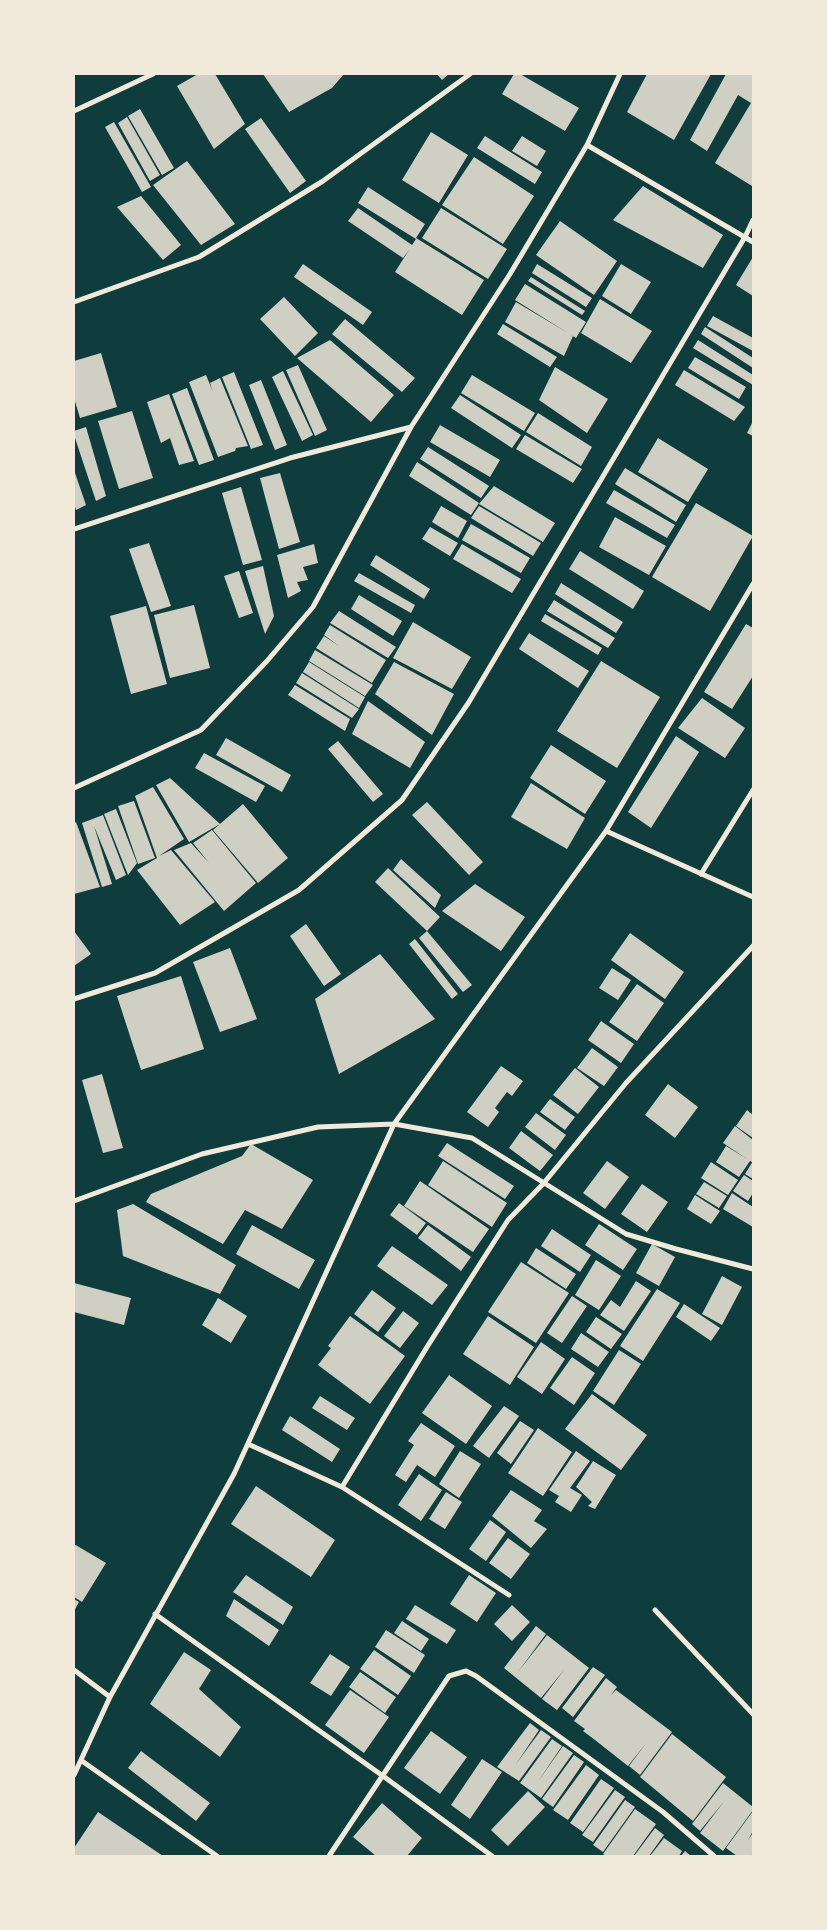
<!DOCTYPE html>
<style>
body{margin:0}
#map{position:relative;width:827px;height:1930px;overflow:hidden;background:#0f3d3e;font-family:"IBM Plex Sans",sans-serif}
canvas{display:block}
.frame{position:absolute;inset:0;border:75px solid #f1e9da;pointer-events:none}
</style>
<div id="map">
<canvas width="827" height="1930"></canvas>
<div class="frame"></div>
</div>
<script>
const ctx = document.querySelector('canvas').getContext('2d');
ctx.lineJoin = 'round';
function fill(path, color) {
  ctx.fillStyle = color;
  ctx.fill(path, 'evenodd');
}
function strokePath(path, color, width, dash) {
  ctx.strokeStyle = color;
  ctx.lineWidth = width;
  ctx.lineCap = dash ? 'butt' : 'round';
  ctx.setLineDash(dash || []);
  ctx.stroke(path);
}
fill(new Path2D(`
 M198,74H215L245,124L214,149L177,86Z
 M263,74H344L332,88L289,112Z
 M437,74H449L442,80Z
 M514,74H520L579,108L565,131L502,94Z
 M647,74H711L674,140L627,112Z
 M726,74H753L752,186L715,163L751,103L738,95L707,151L690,140Z
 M140,109L174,168L162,175L128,116Z
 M127,117L160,175L150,181L118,123Z
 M261,118L306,181L290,193L245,129Z
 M114,122L151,187L142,192L105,127Z
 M431,132L468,155L439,203L402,180Z
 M485,136L542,172L535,184L477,148Z
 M522,136L546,151L537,166L512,151Z
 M474,157L534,196L503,244L442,205Z
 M187,161L235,224L201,245L153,185Z
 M643,186L723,235L703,268L613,220Z
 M368,187L425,224L416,238L484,280L462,315L395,272L409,250L403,258L348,221L358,208L412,245L416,239L358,203Z
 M141,196L181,245L163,260L117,207Z
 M441,208L507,249L488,279L422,238Z
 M560,221L617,261L594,295L536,255Z
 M753,257V296L736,285Z
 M303,264L372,312L363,325L294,277Z
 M537,264L592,298L586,307L532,273Z
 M621,264L651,282L631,314L602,296Z
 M531,277L585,311L582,315L528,281Z
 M525,284L586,322L576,338L515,300Z
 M284,297L318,333L295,356L260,319Z
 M600,299L652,331L631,363L581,333Z
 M516,302L573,336L564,356L505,322Z
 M713,316L753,338V351L707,326Z
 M345,319L415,378L402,392L332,334Z
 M503,324L557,357L550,367L497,334Z
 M705,327L753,358V368L701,334Z
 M330,340L394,395L371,422L297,358Z
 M698,340L753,375V385L693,348Z
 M101,353L117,407L80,418L74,398V361Z
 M695,357L746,387L739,399L688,368Z
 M298,365L327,430L315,436L286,370Z
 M555,367L608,399L587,433L539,400Z
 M684,370L745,407L734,421L675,385Z
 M283,371L313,435L302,441L272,377Z
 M234,372L263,445L251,449L222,377Z
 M206,375L213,392L210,383L220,378L248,446L236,448L235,451L218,457L189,382Z
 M472,375L535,413L524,431L461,393Z
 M261,380L287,445L275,450L249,385Z
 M187,388L214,460L199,465L172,394Z
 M169,394L194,461L179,465L170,438L161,443L147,402Z
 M460,395L521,435L512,448L451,408Z
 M132,411L153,478L119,489L98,421Z
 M538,413L592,447L581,466L526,432Z
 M753,421V436L747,433Z
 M440,425L500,460L490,477L430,442Z
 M86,427L106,496L96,501L74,435V431Z
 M525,435L582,469L573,483L516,449Z
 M658,438L708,469L688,502L638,472Z
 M428,447L489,486L481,498L420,459Z
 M417,462L479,503L471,515L409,476Z
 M625,468L686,505L676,522L615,484Z
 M74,470L86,505L76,510L74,504Z
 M280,473L300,542L279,549L260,478Z
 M494,486L555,523L543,542L479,504Z
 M241,487L262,560L243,565L222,493Z
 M614,490L675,525L667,538L606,503Z
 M696,503L753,536L710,611L652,577Z
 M441,506L467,521L458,538L432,522Z
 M479,506L541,543L533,556L471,518Z
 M615,517L666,546L649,575L599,547Z
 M471,524L530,558L521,573L462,540Z
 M430,527L458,543L450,556L422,539Z
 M149,543L171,606L151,612L129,549Z
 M314,544L318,563L303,567L308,580L297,582L301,591L288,598L277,555Z
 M462,544L521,579L512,593L453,559Z
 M580,551L644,591L633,609L569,569Z
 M376,555L430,589L424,599L370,565Z
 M263,566L274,616L265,634L245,571Z
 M239,571L253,613L239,618L224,576Z
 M359,573L415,605L411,613L354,581Z
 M561,583L623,622L616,633L555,594Z
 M359,595L402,621L393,636L351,609Z
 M554,600L615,638L608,648L547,611Z
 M194,605L210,668L170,678L154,615Z
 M146,606L167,684L131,694L110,616Z
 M339,611L396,647L388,658L330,623Z
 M545,614L602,648L598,655L541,621Z
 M413,622L471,657L452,689L393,658Z
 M746,624L753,628V676L732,709L704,692Z
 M330,625L386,660L372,683L316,648L324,636L339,646L324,635Z
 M529,633L589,671L578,688L519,649Z
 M315,650L373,685L365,696L309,661Z
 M601,661L660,697L617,768L557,731Z
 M309,662L365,697L359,708L303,672Z
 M394,662L454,694L432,735L375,694Z
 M302,673L359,709L352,718L296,683Z
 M295,685L350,719L345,731L288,695Z
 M702,698L745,728L725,758L678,728Z
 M368,701L425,742L410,768L352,734Z
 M676,736L699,752L651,828L628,812Z
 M226,738L291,775L282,792L216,755Z
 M338,741L383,794L373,802L328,749Z
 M551,745L606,781L585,814L530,778Z
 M204,753L265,786L256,802L195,768Z
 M170,778L220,824L189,842L156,785Z
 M531,783L585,818L567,849L511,817Z
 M153,787L184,839L159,856L171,850L215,902L180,925L137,870L157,858L135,796Z
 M134,801L155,858L138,864L118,806Z
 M427,802L483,862L469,875L412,815Z
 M243,804L288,858L258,883L213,830Z
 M116,809L137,863L128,875L104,814Z
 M103,815L126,875L116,880L94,826L112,884L102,887L82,823Z
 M76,822L100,887L74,894V823Z
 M212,830L256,883L224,911L174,850L191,843L209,863L193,843Z
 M401,859L441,895L435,908L393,870Z
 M388,868L440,917L427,931L375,882Z
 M475,884L525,917L501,951L442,911Z
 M306,924L341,974L324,986L290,936Z
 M74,931L91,954L74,966Z
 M427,931L472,985L463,992L419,938Z
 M630,933L684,972L665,999L611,960Z
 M415,939L458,994L452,999L409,944Z
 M230,948L257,1019L220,1032L193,962Z
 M380,954L435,1019L339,1074L315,999Z
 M612,968L631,980L618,1000L599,988Z
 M181,976L204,1049L141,1070L117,996Z
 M637,984L664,1003L637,1041L609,1022Z
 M601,1021L634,1044L621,1063L588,1040Z
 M592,1048L618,1067L604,1086L577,1068Z
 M501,1066L523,1081L512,1096L507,1092L495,1108L499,1112L488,1127L467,1112Z
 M575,1068L599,1087L578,1114L553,1095Z
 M102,1074L123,1148L103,1153L82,1080Z
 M668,1084L698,1107L675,1138L645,1115Z
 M550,1099L575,1117L565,1130L540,1112Z
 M747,1110L753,1115V1138L736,1126Z
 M536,1113L566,1135L555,1150L525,1127Z
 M735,1126L753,1140V1160L752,1162L750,1161L739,1177L716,1162L726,1146L747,1159L723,1143Z
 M521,1131L553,1155L540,1171L509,1148Z
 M447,1143L514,1186L505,1199L438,1156Z
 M251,1144L313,1180L282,1229L245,1210L223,1244L146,1202L151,1194L242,1156Z
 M443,1161L507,1203L492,1227L428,1185Z
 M607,1161L629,1177L605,1209L583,1193Z
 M753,1161V1179L745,1174Z
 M711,1162L738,1180L728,1195L701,1178Z
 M744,1175L753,1181V1193L748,1201L733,1191Z
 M420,1181L489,1229L473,1252L404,1206Z
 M704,1182L727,1196L719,1208L696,1194Z
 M642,1184L668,1202L647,1232L621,1214Z
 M732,1193L753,1207V1227L723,1209Z
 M695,1195L720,1211L711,1224L687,1209Z
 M399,1203L426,1223L417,1235L390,1215Z
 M133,1204L236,1265L220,1294L123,1256L117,1210Z
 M599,1224L637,1249L623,1270L585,1245Z
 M252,1225L315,1260L299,1289L236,1254Z
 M428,1225L471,1257L461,1271L418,1238Z
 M552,1229L591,1255L580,1272L541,1246Z
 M652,1244L675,1257L659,1286L636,1273Z
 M392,1246L448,1285L432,1305L377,1266Z
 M536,1248L576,1274L566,1289L527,1263Z
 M596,1260L621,1276L599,1310L575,1295Z
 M521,1262L569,1293L536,1343L488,1312Z
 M722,1276L742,1287L722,1325L702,1314Z
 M636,1281L651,1291L624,1331L600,1315L611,1300L620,1307Z
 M74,1283L131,1298L124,1325L74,1312Z
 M657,1289L680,1303L643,1361L620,1346Z
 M372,1290L396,1308L378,1332L354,1314Z
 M572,1296L587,1306L562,1343L547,1333Z
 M218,1298L247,1316L231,1343L202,1325Z
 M684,1304L720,1328L711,1341L676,1317Z
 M403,1311L419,1323L400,1348L384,1336Z
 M350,1316L405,1356L370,1404L318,1365L331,1348L328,1346Z
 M488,1316L534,1347L510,1385L463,1354Z
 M596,1317L622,1334L611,1349L586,1332Z
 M581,1333L609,1352L598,1367L571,1349Z
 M541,1342L565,1359L542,1394L517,1377Z
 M619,1350L641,1364L614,1405L593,1391Z
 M572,1357L595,1373L574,1405L550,1388Z
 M449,1375L492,1406L466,1444L422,1413Z
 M592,1394L647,1435L621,1470L565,1429Z
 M320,1396L355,1418L347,1430L312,1408Z
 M504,1406L519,1416L489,1458L473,1446Z
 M290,1416L340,1449L332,1462L282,1430Z
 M520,1421L534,1430L511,1464L497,1453Z
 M421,1423L455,1446L435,1477L417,1465L406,1482L395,1475L414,1445L408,1441Z
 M538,1428L572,1452L543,1496L508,1473Z
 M460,1451L481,1464L459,1498L439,1484Z
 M576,1451L590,1461L570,1488L582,1495L571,1512L555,1502L559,1496L549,1490Z
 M593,1461L616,1475L595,1509L588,1506L592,1502L576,1487Z
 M419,1474L442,1490L421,1521L398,1505Z
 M256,1486L335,1540L311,1577L231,1524Z
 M511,1490L542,1510L534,1521L547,1529L531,1548L492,1516Z
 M446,1492L462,1502L445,1529L429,1519Z
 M490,1520L506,1532L486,1561L469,1549Z
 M508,1538L530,1554L511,1579L489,1563Z
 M74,1544L106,1563L82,1602L74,1597Z
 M246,1575L293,1607L283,1625L233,1592Z
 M469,1575L496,1593L477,1622L450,1604Z
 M74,1599L79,1602L74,1611Z
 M234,1599L279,1630L269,1646L226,1616Z
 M415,1605L456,1630L447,1644L406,1619Z
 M512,1605L530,1622L512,1641L494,1624Z
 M402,1621L429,1639L421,1651L394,1633Z
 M536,1626L546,1634L518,1672L547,1635L589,1668L557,1710L542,1699L564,1670L541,1698L504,1668Z
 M386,1630L425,1655L414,1673L375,1647Z
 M374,1650L411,1676L398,1695L360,1669Z
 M184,1652L211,1670L199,1689L241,1727L220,1757L150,1704Z
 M330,1654L350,1667L331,1696L310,1683Z
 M593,1667L605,1675L573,1717L562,1708Z
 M360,1672L396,1697L385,1713L349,1687Z
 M606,1678L617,1687L611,1695L616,1690L672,1732L640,1775L629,1766L647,1742L628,1766L595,1740L617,1712L595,1740L583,1731L585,1729L574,1721Z
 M350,1690L389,1717L364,1753L325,1725Z
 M530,1723L539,1730L516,1764L541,1730L551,1737L519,1781L497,1767Z
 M431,1731L467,1757L440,1794L404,1768Z
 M672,1734L726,1777L693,1821L640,1777Z
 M552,1739L562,1746L537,1783L563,1746L573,1753L541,1798L520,1783Z
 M141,1751L210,1803L196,1821L128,1768Z
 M574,1755L584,1762L553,1807L542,1799Z
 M482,1759L502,1772L470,1819L451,1805Z
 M586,1765L599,1775L568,1820L553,1810Z
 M601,1779L614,1788L583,1832L570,1823Z
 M723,1783L753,1807V1810L723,1851L700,1833L725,1800L700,1831L692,1824Z
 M615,1790L625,1797L593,1842L582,1835Z
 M528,1791L545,1807L508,1846L491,1830Z
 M625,1800L635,1807L603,1852L593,1845Z
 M382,1803L422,1838L407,1856H376L353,1837Z
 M635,1809L656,1824L633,1856H606L603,1854Z
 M753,1811V1831L748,1840L753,1833V1853L751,1856H737L726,1848Z
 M98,1812L163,1856H74V1848Z
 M655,1828L664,1835L649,1856H634Z
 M664,1838L682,1851L679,1856H650Z
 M685,1851L691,1856H681Z`), '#cfcfc3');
strokePath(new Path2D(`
 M620,74L587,145L753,242
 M74,111L153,74
 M74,302L199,257L323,181L470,74
 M74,529L290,458L411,427
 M74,788L201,730L267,661L313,607L411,427L510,274L587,145
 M606,831L753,584
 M701,874L753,790
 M74,999L155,973L299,890L402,800L469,702L745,237L753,220
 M74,1201L202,1154L318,1127L394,1124L472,1138L626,1234L676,1249L753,1269
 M248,1444L342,1487L509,1595
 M342,1487L427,1347L508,1220L543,1184L626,1083L753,946
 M655,1610L753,1714
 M155,1614L383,1776L492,1856
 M74,1670L110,1697
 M82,1761L217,1856
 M74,1775L110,1697L234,1474L394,1124L606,831L753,897
 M329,1856L449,1676L466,1671L476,1676L663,1812L714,1856`), '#f1e9da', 5);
</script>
